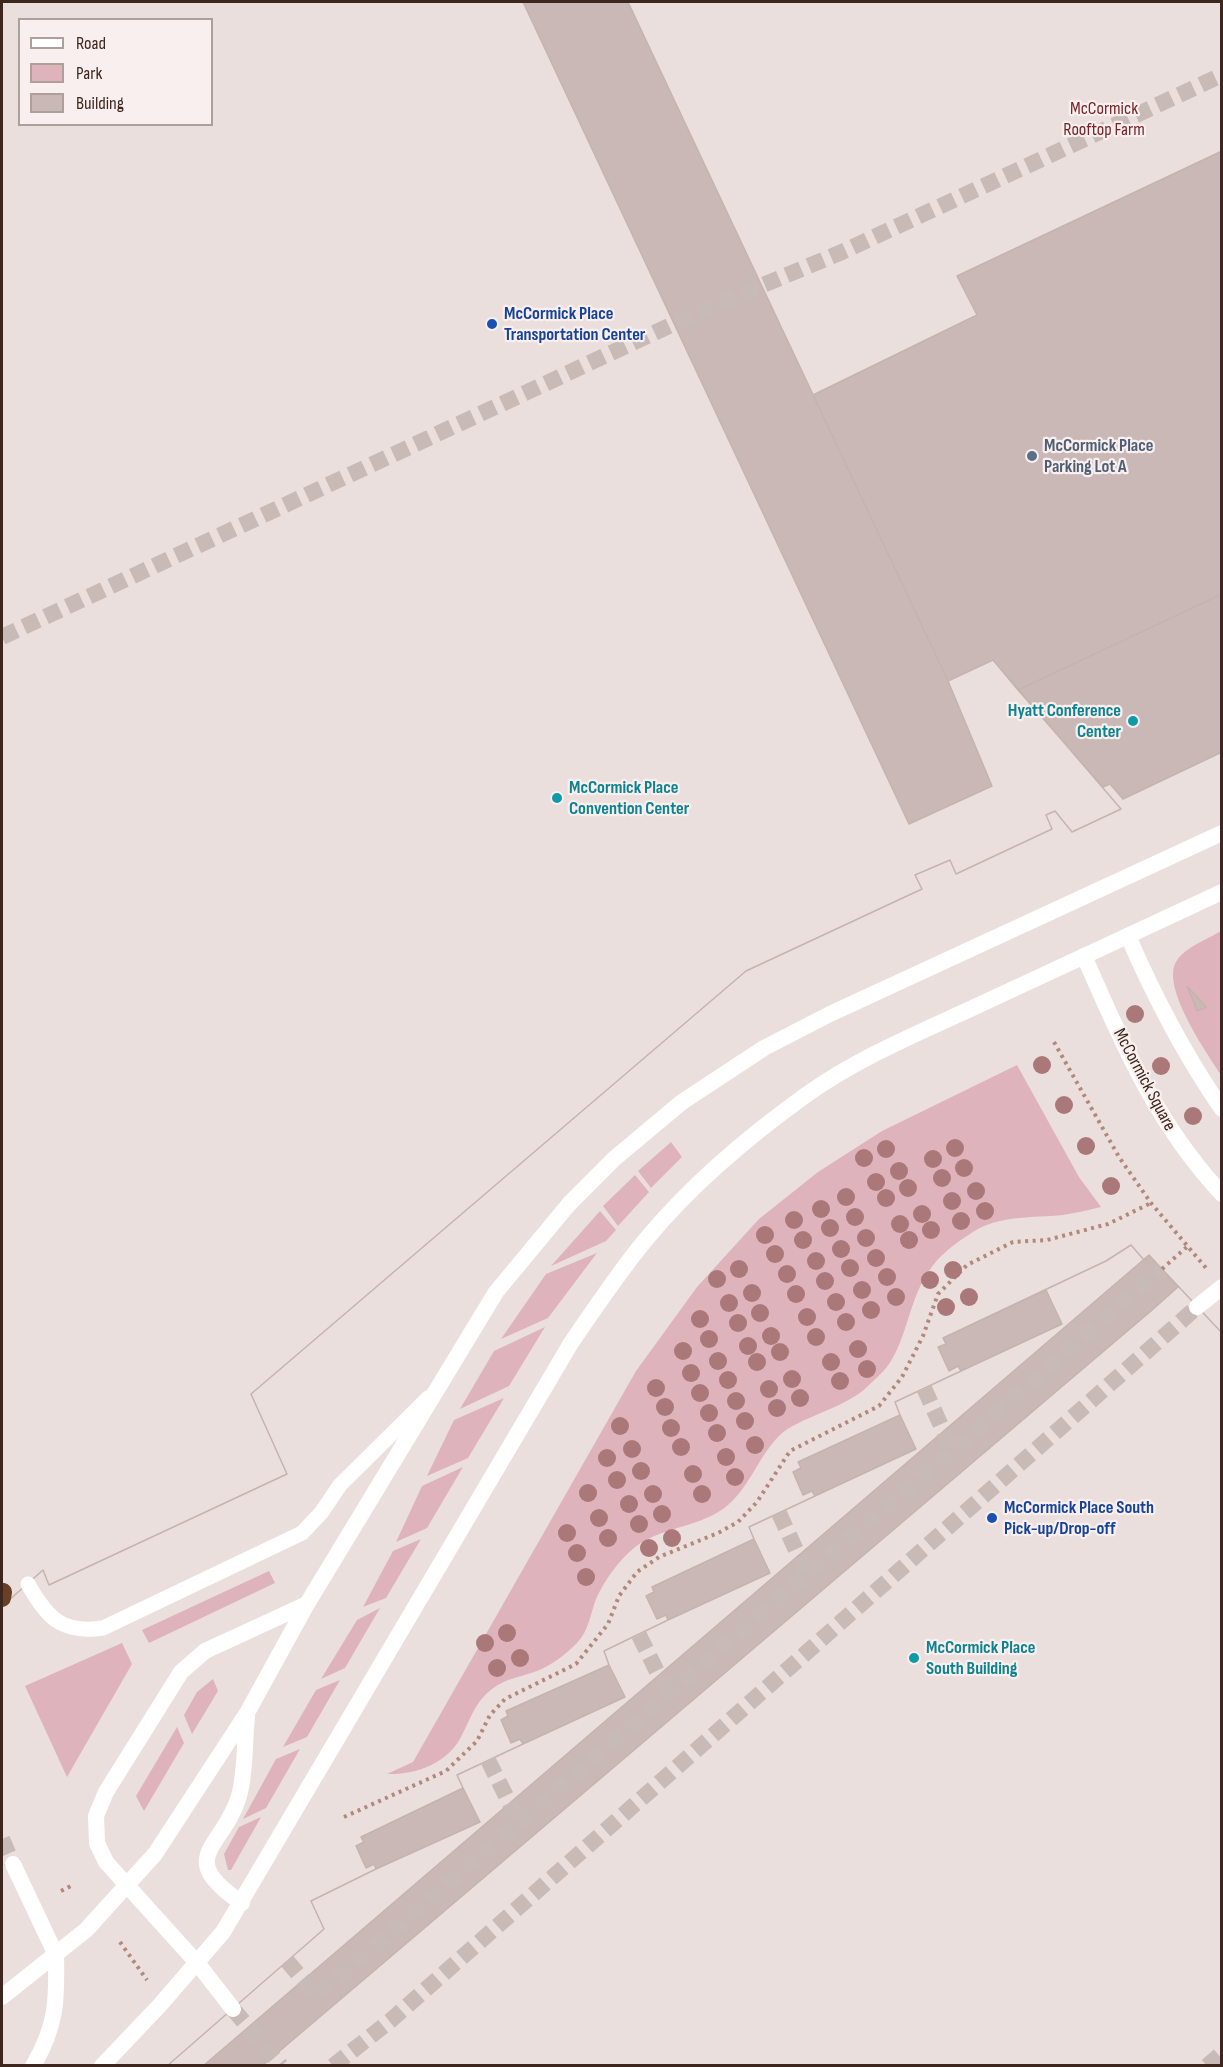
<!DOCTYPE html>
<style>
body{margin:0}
#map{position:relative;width:1223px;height:2067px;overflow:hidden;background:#ebdfdd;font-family:"Sofia Sans Condensed",sans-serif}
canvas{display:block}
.frame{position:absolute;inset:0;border:3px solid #3c261d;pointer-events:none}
.legend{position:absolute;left:18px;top:18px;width:195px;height:108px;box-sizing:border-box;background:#f8efee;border:2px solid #ad9f9a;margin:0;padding:8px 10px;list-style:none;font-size:18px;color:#3c261d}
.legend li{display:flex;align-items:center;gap:12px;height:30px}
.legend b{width:30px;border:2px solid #ad9f9a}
</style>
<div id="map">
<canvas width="1223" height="2067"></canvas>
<div class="frame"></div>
<ul class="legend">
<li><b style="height:8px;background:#fff"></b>Road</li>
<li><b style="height:16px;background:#dfb3bb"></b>Park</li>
<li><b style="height:16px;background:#c9b8b6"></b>Building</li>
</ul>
</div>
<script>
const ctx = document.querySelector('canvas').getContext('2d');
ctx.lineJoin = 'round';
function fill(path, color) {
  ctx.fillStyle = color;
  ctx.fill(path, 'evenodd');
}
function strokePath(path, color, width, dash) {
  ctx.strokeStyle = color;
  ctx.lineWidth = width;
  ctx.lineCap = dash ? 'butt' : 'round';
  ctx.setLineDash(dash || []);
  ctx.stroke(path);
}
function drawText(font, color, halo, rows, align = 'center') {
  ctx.font = font + ' "Sofia Sans Condensed",sans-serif';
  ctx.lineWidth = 4.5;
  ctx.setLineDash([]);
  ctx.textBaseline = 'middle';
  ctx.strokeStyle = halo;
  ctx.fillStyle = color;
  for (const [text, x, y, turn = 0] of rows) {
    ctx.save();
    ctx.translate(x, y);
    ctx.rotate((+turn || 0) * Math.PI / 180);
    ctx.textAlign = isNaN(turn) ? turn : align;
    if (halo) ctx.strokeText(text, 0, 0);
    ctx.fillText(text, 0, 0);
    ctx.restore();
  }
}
fill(new Path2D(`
 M1221,931V1075C1207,1053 1161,988 1176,962C1183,948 1208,939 1221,931Z
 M1017,1065L1079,1177L1101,1207C1088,1210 1076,1213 1063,1215C1033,1218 999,1215 973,1232C957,1242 939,1255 929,1271C910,1298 908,1333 891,1361C886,1370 875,1379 868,1386C845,1409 798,1417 779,1436C757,1458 749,1490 723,1509C696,1528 660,1527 634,1548C619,1560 604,1581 596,1599C590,1615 589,1630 577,1643C566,1654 551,1666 537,1671C521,1677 506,1678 492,1689C475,1702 471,1718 461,1737C447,1764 415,1775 387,1774L413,1762L636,1371L697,1287L759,1219L818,1172L882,1131Z
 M671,1142L682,1157L651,1188L638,1171Z
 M635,1175L649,1192L618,1226L603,1206Z
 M600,1211L616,1230L606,1241L551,1266Z
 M597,1253L548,1318L501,1339L546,1274Z
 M545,1327L509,1386L460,1409L494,1351Z
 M504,1398L468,1458L427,1476L454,1420Z
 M463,1467L427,1528L396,1542L422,1486Z
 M421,1539L386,1598L363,1607L393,1551Z
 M269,1571L275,1583L149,1643L142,1630Z
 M380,1608L345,1668L321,1679L357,1620Z
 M122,1643L132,1664L67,1777L25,1686Z
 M213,1679L218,1691L192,1734L184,1715L197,1692Z
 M340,1680L307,1737L283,1747L316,1690Z
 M177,1727L184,1743L144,1811L136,1796Z
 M300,1749L266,1808L243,1819L276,1759Z
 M261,1817L231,1870H228L224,1854L239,1827Z`), '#dfb3bb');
const building = new Path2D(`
 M2,2H1222V151L957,276L977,315L813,395L948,681L993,660L1121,809L1072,832L1055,811L1046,815L1052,829L956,874L950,860L915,875L922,889L746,971L251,1394L287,1474L49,1585L43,1570L8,1601L2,1588ZM20,20H212V124H20Z
 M2,2H1222V151L957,276L977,315L813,395L948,681L993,660L1121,809L1072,832L1055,811L1046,815L1052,829L956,874L950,860L915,875L922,889L746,971L251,1394L287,1474L49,1585L43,1570L8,1601L2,1588ZM20,20H212V124H20Z
 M523,2H628L948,681L992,786L909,824Z
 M1222,151V594L1018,690L993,660L948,681L813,395L977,315L957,276Z
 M1222,594V752L1123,799L1110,784L1103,787L1018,690Z
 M1187,986L1206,1007L1197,1011Z
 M1131,1245L1144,1260L1149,1255L1222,1333V2066H167L324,1929L311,1901L376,1869L374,1864L366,1868L356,1846L364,1842L361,1837L463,1788L457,1775L523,1744L520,1739L511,1743L501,1720L508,1716L506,1711L609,1665L604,1651L668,1620L666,1615L657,1619L646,1596L654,1592L652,1587L754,1539L749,1527L815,1496L812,1491L803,1495L793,1472L801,1468L798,1462L900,1415L895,1402L961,1371L958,1366L949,1371L938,1347L946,1344L943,1338L1106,1261Z
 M1131,1245L1144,1260L1149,1255L1222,1333V2066H167L324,1929L311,1901L376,1869L374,1864L366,1868L356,1846L364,1842L361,1837L463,1788L457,1775L523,1744L520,1739L511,1743L501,1720L508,1716L506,1711L609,1665L604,1651L668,1620L666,1615L657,1619L646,1596L654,1592L652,1587L754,1539L749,1527L815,1496L812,1491L803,1495L793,1472L801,1468L798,1462L900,1415L895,1402L961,1371L958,1366L949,1371L938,1347L946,1344L943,1338L1106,1261Z
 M1149,1255L1178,1287L1151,1311L262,2066H203Z
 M1046,1290L1062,1324L961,1371L958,1366L949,1371L938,1347L946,1344L943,1338Z
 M900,1415L916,1449L815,1496L812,1491L803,1495L793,1472L801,1468L798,1462Z
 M754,1539L770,1573L668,1620L666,1615L657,1619L646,1596L654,1592L652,1587Z
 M609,1665L625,1697L523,1744L520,1739L511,1743L501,1720L508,1716L506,1711Z
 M463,1788L480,1822L376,1869L374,1864L366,1868L356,1846L364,1842L361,1837Z`);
fill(building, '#c9b8b6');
strokePath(building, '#c5b3af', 1.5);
strokePath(new Path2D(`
 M924,1388L952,1450
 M779,1513L807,1574
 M639,1635L668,1694
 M488,1760L519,1822
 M287,1961L317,1996L1162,1269`), '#c8bab7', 16, [16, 8]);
strokePath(new Path2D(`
 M2,637L701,311L842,252L1222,75
 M233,2009L281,2066
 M333,2066L390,2021L1197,1307
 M1207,2066L1222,2053`), '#c8bab7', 16, [16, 8]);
strokePath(new Path2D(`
 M2,1839L13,1864`), '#c8bab7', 16, [16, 8]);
strokePath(new Path2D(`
 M1054,1042L1119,1157L1151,1203L1206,1268
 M1162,1269L1188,1246
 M344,1817L446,1771L477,1741L490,1715L505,1699L576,1664L608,1624L619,1596L637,1572L659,1557L718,1533L738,1522L757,1502L790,1451L879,1406L902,1377L923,1336L938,1294L967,1265L1013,1242L1047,1240L1108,1224L1151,1203
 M61,1891L73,1885
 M120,1942L147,1980`), '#b2887a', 4, [3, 4.5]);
strokePath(new Path2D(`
 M28,1584C47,1618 62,1634 103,1628L302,1533L321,1513L340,1485L428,1398`), '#fff', 15);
strokePath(new Path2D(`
 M1128,936C1154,996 1184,1054 1222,1109
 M1084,956C1121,1041 1157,1125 1222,1194
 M1197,1307L1222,1287
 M198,1964L233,2009`), '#fff', 16);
strokePath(new Path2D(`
 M13,1864L56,1955`), '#fff', 16);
strokePath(new Path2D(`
 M242,1903C173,1857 224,1848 239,1796C246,1772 244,1742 247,1717
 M198,1964L106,1862L97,1843L96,1816L106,1792L181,1672L205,1651L307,1604
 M2,1997L86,1930L155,1854L247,1713L307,1604L496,1292L569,1204L615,1158L682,1102L764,1048L830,1014L1222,833
 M33,2066C57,2025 57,2000 56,1955
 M102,2066L160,2005L223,1932L571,1343C596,1307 620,1270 648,1237C693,1183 749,1136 806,1095C859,1057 921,1032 979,1005C1060,968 1141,930 1222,892`), '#fff', 16);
strokePath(new Path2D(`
 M2,1598L3,1592`), '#6b3f26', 18);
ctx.fillStyle = '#ab7879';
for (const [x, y] of [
 [1135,1014],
 [1042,1065],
 [1161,1066],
 [1064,1105],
 [1193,1116],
 [1086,1146],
 [955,1148],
 [886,1149],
 [864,1158],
 [933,1159],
 [964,1168],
 [899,1171],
 [942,1178],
 [876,1182],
 [1111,1186],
 [908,1188],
 [976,1191],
 [846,1197],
 [886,1198],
 [952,1201],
 [821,1209],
 [985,1211],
 [922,1214],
 [855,1217],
 [794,1220],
 [961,1221],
 [900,1224],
 [830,1228],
 [931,1230],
 [765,1235],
 [866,1238],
 [803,1240],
 [909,1240],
 [841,1249],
 [775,1254],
 [876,1258],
 [816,1261],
 [850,1268],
 [739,1269],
 [953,1270],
 [787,1274],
 [887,1277],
 [717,1279],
 [930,1280],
 [825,1281],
 [862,1290],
 [752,1293],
 [796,1294],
 [896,1297],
 [969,1297],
 [836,1302],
 [729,1303],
 [946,1307],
 [871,1310],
 [760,1313],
 [807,1317],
 [700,1319],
 [846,1322],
 [738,1323],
 [771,1336],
 [816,1337],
 [709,1339],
 [748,1346],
 [858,1349],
 [683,1351],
 [780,1352],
 [718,1361],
 [757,1362],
 [831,1362],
 [867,1369],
 [691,1373],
 [792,1379],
 [728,1380],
 [840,1381],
 [656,1388],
 [769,1389],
 [700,1393],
 [800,1398],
 [736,1401],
 [665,1407],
 [777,1408],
 [709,1413],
 [745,1421],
 [620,1426],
 [671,1428],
 [717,1433],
 [755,1445],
 [681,1447],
 [632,1449],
 [726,1457],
 [607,1458],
 [641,1471],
 [693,1474],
 [735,1477],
 [617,1480],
 [588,1493],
 [653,1494],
 [702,1494],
 [629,1504],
 [662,1514],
 [599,1518],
 [639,1524],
 [567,1533],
 [608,1538],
 [672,1538],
 [649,1548],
 [577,1553],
 [586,1577],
 [507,1633],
 [485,1643],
 [520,1658],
 [497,1668]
]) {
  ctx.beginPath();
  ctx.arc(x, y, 9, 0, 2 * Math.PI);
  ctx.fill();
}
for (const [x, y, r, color] of [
 [492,324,6,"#1a4fb4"],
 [1032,456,6,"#5c6f8a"],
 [1133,721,6,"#0f9aa8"],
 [557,798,6,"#0f9aa8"],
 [992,1518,6,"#1a4fb4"],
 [914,1658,6,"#0f9aa8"]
]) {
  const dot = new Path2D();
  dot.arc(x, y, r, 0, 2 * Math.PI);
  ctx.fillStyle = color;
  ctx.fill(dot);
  strokePath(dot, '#f8efee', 2);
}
drawText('18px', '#772327', '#f8efee', [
 ["McCormick",1104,109],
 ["Rooftop Farm",1104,130]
]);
drawText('bold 18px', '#164399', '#f8efee', [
 ["McCormick Place",504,314],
 ["Transportation Center",504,335],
 ["McCormick Place South",1004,1508],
 ["Pick-up/Drop-off",1004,1529]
], 'left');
drawText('bold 18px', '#4e5e75', '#f8efee', [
 ["McCormick Place",1044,446],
 ["Parking Lot A",1044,467]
], 'left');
drawText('bold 18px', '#0d838f', '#f8efee', [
 ["Hyatt Conference",1121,711,"right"],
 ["Center",1121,732,"right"],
 ["McCormick Place",569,788],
 ["Convention Center",569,809],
 ["McCormick Place",926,1648],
 ["South Building",926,1669]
], 'left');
drawText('18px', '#3c261d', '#f8efee', [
 ["McCormick Square",1144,1080,62]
]);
</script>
